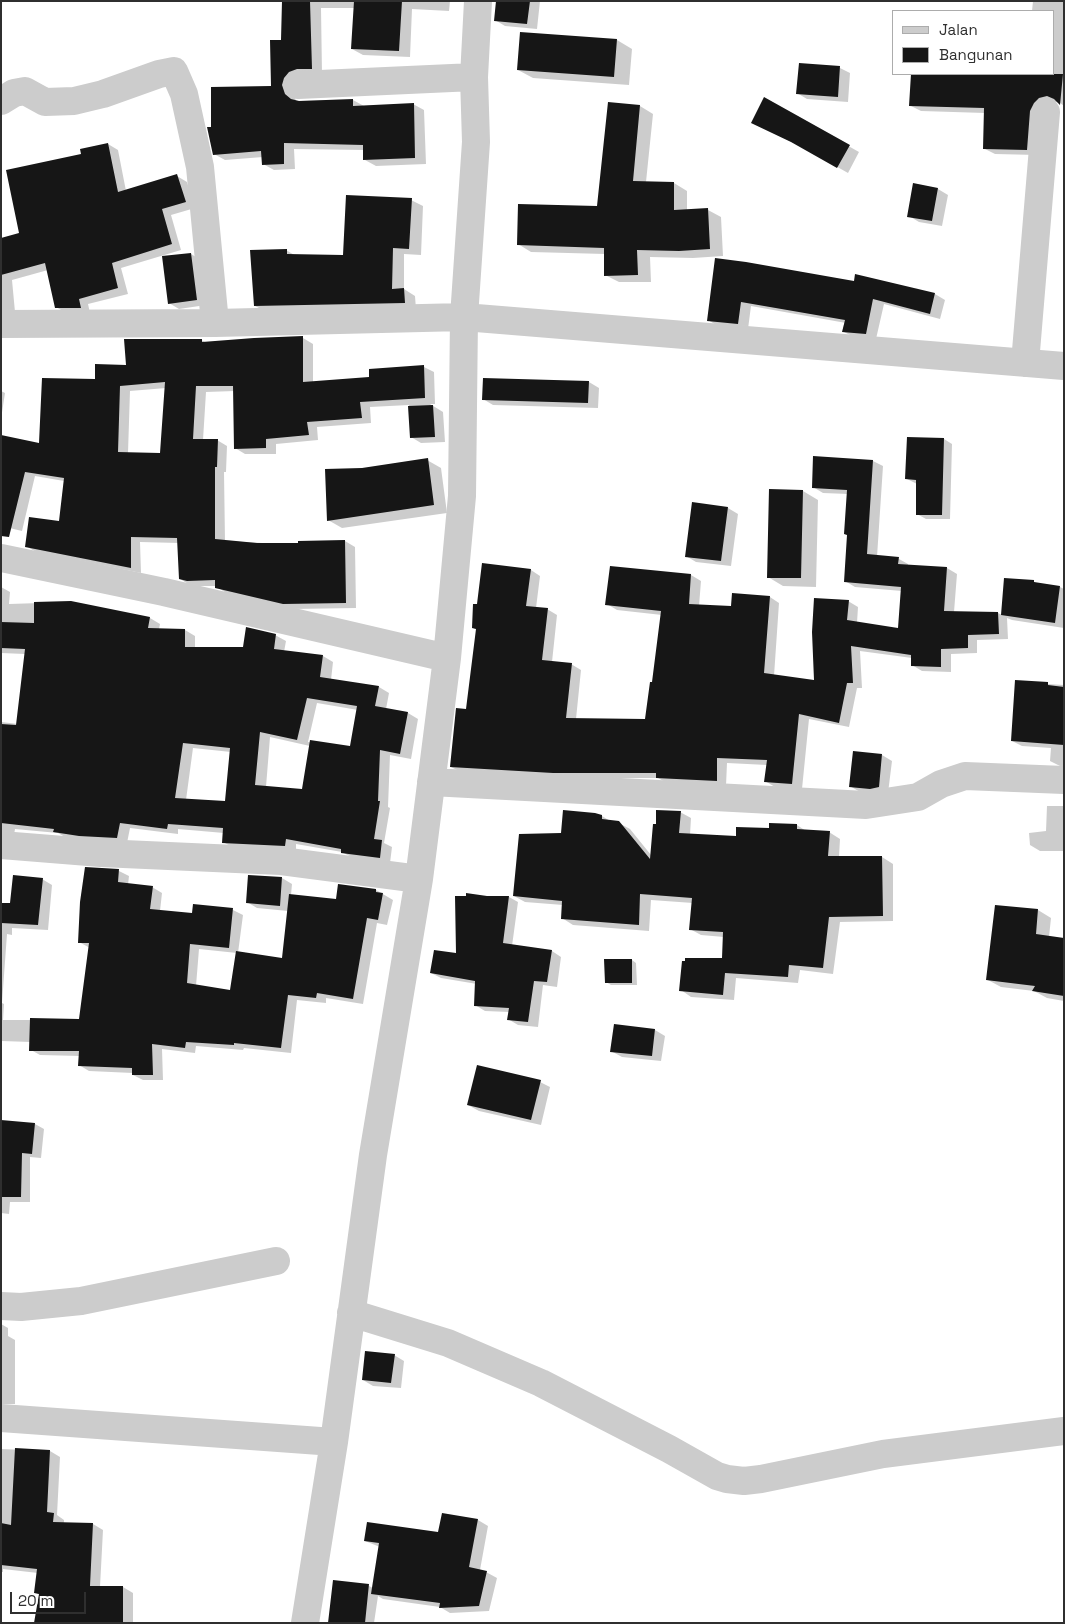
<!DOCTYPE html>
<style>
body{margin:0}
#map{position:relative;width:1065px;height:1624px;overflow:hidden;background:#fff;font-family:"Space Grotesk",sans-serif}
canvas{display:block}
.frame{position:absolute;inset:0;border:2px solid #2f2f2f;pointer-events:none}
.legend{position:absolute;left:892px;top:10px;width:162px;height:65px;box-sizing:border-box;background:#fff;border:1px solid #acacac;margin:0;padding:6px 9px;list-style:none;font-size:15px;color:#2f2f2f}
.legend li{display:flex;align-items:center;gap:10px;height:25px}
.legend b{width:25px;border:1px solid #acacac}
.scale{position:absolute;left:10px;top:1592px;width:76px;height:22px;box-sizing:border-box;border:2px solid #2f2f2f;border-top:0;padding-left:6px;font-size:15px;line-height:18px;white-space:nowrap;color:#2f2f2f;-webkit-text-stroke:4px #fff;paint-order:stroke}
</style>
<div id="map">
<canvas width="1065" height="1624"></canvas>
<div class="frame"></div>
<ul class="legend">
<li><b style="height:6px;background:#ccc"></b>Jalan</li>
<li><b style="height:14px;background:#161616"></b>Bangunan</li>
</ul>
<div class="scale">20 m</div>
</div>
<script>
const ctx = document.querySelector('canvas').getContext('2d');
ctx.lineJoin = 'round';
function fill(path, color) {
  ctx.fillStyle = color;
  ctx.fill(path, 'evenodd');
}
function strokePath(path, color, width, dash) {
  ctx.strokeStyle = color;
  ctx.lineWidth = width;
  ctx.lineCap = dash ? 'butt' : 'round';
  ctx.setLineDash(dash || []);
  ctx.stroke(path);
}
fill(new Path2D(`
 M283,1H450L449,11L412,9L410,57L363,55L352,49L355,8H321L322,74L293,92L296,101L353,100L364,106L413,104L424,110L426,164L376,166L365,160L364,150L294,149L295,169L274,170L263,164V157L225,160L214,154L213,128L273,87L283,41Z
 M497,1H540L537,29L505,26L495,20Z
 M1033,1H1064V106L1059,102L1049,103L1037,155L995,154L985,149V113L921,111L911,106L937,81V74H1054V11H1032Z
 M617,40L632,49L629,85L533,78L518,70Z
 M800,65L840,68L850,73L848,102L807,99L797,93Z
 M765,99L859,152L848,173L802,147L763,128Z
 M609,104L640,106L653,114L646,182L674,183L687,191V211L708,210L721,217L723,256L693,258L650,257L651,282H619L605,275V254L531,252L518,244L599,207Z
 M108,144L118,150L126,191L177,176L187,182L195,208L171,215L181,250L121,268L128,294L88,304L90,313H66L56,307L48,270L12,280L15,312L1,313V239L21,234L82,155Z
 M914,185L938,189L948,195L942,226L919,222L909,216Z
 M411,200L423,206L421,255L404,254V289L415,296L416,309L267,312L255,306L286,250L296,256H344Z
 M191,254L201,260L206,305L179,309L169,303Z
 M716,260L855,283L856,275L935,294L945,300L940,319L884,304L876,339L854,337L844,332L846,323L751,306L748,329L718,326L708,320Z
 M303,338L313,344V382L370,378L424,367L434,372L435,404H430L443,412L445,442L421,443L411,437L409,405L370,407L371,423L317,427L318,440L276,444V454H245L235,448V391L206,392L203,440H217L227,446L226,472H224L225,541L300,545V542L345,541L355,547L356,608L294,609L226,593L216,586H198L190,585L180,579L179,543L140,542L141,573L36,552L26,546L60,522L64,481L35,476L22,531L1,526V436L40,444L96,381L127,366L201,340L207,343ZM166,388L162,454L128,453L130,391Z
 M589,382L599,388L598,408L493,405L483,399Z
 M1,391L5,393L1,419Z
 M944,439L952,444L950,519H926L917,514V484L907,479Z
 M815,458L873,461L883,466L877,557L899,559L908,564V566L947,568L957,574L954,612L998,613L1002,615L1005,579L1033,581L1037,584L1060,587L1064,589V628L1012,620L1007,618L1008,639L977,640V653L951,654V672L922,671L912,665V658L860,651L862,688H857L849,727L809,719L802,789L775,787L765,781L767,765L727,763L726,786L667,783L658,778H563L461,772L451,767L467,710L477,630L474,628L478,605L531,570L540,576L536,608L547,609L557,615L552,662L571,664L581,670L576,719L646,720L653,683L662,615L617,610L607,604L691,575L701,581L699,606L732,607L770,597L779,603L774,676L816,681L848,601L858,607L857,623L899,629L902,591L855,587L845,581L848,535V494L823,493L813,487Z
 M427,460L441,468L447,513L342,528L328,520Z
 M803,491L818,500L816,587L783,586L768,577Z
 M728,508L738,514L731,566L696,562L686,556Z
 M1,587L10,592L9,604L71,602L150,618L160,624L159,629L185,630L195,636V648H244L275,635L286,641L284,652L323,656L333,662L331,680L379,687L389,693L386,709L408,713L418,719L411,759L390,755L388,807L390,808L384,843L392,847L390,863L353,858L342,852L296,844V851L234,848L223,842L224,833L178,829V834L130,828L127,843L65,837L58,833L15,829L14,835L1,840V722L18,724L25,654L1,653ZM317,703L358,710L351,748L308,742ZM270,737L310,746L303,790L266,787ZM193,748L231,752L227,802L186,800Z
 M1016,682L1064,685V767L1060,766L1050,761L1051,748L1022,746L1012,741Z
 M882,755L892,761L888,793L860,792L850,786Z
 M1047,806H1064V851H1040L1030,845L1029,833L1046,831Z
 M680,812L691,818L690,835L737,838L797,825L806,831L829,832L840,839L839,857H882L893,864V921L840,922L833,974L800,970L798,983L736,978L734,1000L691,997L681,990L723,959L724,937L701,935L690,929L693,903L651,900L649,931L573,925L562,918L563,905L525,902L514,896L562,834L602,816L610,821L619,823L630,829L651,855L657,825Z
 M86,869L119,871L129,876L128,885L152,887L162,893L160,911L193,914L194,906L233,910L243,915L238,953L283,959L288,911L257,908L247,902L249,876L282,878L292,884L291,895L337,900L376,890L393,900L387,925L377,923L363,1004L326,998V1003L297,1000L291,1053L244,1048L243,1050L196,1046L195,1053L162,1049L163,1080H143L133,1075V1073L89,1071L79,1065L80,1056L40,1055L31,1050V1042L1,1041V904H11L42,879L52,885L48,930L12,928V935L7,934L2,1003L4,1004L3,1020H80L90,948L79,942ZM199,949L237,953L231,991L196,986Z
 M487,897H509L518,902L512,946L552,951L561,957L557,987L543,985L538,1027L518,1025L508,1019L509,1012L485,1011L475,1005L477,984L441,978L431,973L457,955Z
 M996,906L1038,910L1051,918L1049,937L1064,939V1001L1047,998L1034,991L1001,987L988,980Z
 M632,960L636,963L637,985H611L606,982Z
 M655,1030L665,1036L661,1061L622,1057L611,1051Z
 M540,1082L550,1087L541,1125L479,1111L468,1105Z
 M1,1121L35,1124L44,1129L41,1158L30,1157V1202H10L9,1214L1,1213Z
 M1,1324L8,1328V1336L15,1340V1404H1Z
 M394,1355L404,1361L401,1388L373,1386L363,1380Z
 M1,1449L50,1451L60,1457L57,1515L64,1520V1523L93,1524L103,1530L100,1587H123L133,1593V1623H35L40,1595L35,1592L38,1573L3,1569V1572H1Z
 M478,1520L488,1526L480,1570L486,1572L497,1578L489,1611L450,1613L440,1607L383,1599L378,1596L374,1623H329L334,1582L369,1586L373,1588L380,1547L365,1541L440,1534Z`), '#0003');
fill(new Path2D(`
 M282,1H310L312,69H297L289,72L284,78L282,85L285,94L291,99L299,101L353,99V106L414,103L415,158L363,160V145L284,143V164L262,165L261,151L213,155L207,127H211V87L271,86L270,40H281Z
 M354,1H402L399,51L351,49Z
 M496,1H530L527,24L494,21Z
 M520,32L617,39L614,77L517,70Z
 M799,63L840,66L838,97L796,94Z
 M911,74H1063L1060,105L1054,99L1047,96L1039,98L1034,103L1030,111L1027,150L983,149L984,108L909,106Z
 M764,97L850,145L837,168L791,142L751,123Z
 M608,102L640,105L633,181L674,182V210L708,208L710,249L679,251L637,250L638,275L604,276V248L517,245L518,204L597,206Z
 M108,143L118,192L177,174L186,202L162,209L172,244L112,263L118,288L79,299L81,308H55L45,263L1,275V238L19,233L6,170L81,154L80,149Z
 M913,183L938,188L932,221L907,217Z
 M346,195L412,198L409,249L393,248L392,289L404,288L405,303L254,306L250,250L287,249V254L343,255Z
 M191,253L197,300L168,304L162,256Z
 M715,258L746,262L854,281L855,274L935,293L930,314L873,299L866,334L842,332L845,320L741,302L738,324L707,321Z
 M303,336V382L369,377V369L424,365L425,398L360,402L362,418L307,422L309,435L266,439V448L234,449L233,386H196L193,439H218L217,467H215V539L257,543H298V541L345,540L346,603L283,604L215,588V580L187,581L179,579L177,538L131,537V568L25,547L29,517L59,521L64,478L25,472L9,537L1,536V435L39,443L42,378L95,379V364L126,365L124,339H202V342L254,338ZM165,382L160,453L118,452L120,386Z
 M483,378L589,381L588,403L482,400Z
 M433,405L435,437L410,438L408,406Z
 M907,437L944,438L942,515H916V480L905,479Z
 M813,456L873,460L867,554L899,557L898,564L947,567L944,611L998,612L999,634L968,635V648L941,649V667L911,666V655L851,646L853,683H847L839,723L799,714L792,784L764,782L767,760L717,758V781L656,778V773H553L450,767L456,708L466,709L476,629L472,628L473,604H477L482,563L531,569L526,606L548,608L542,660L572,663L566,718L645,719L650,682H652L661,611L605,605L610,566L691,574L689,604L731,606L732,593L770,596L764,673L814,680L812,632L814,598L849,600L847,620L898,628L901,587L844,582L847,535L844,534L847,490L812,488Z
 M428,458L434,505L327,521L325,469L362,468Z
 M769,489L803,490L801,578H767Z
 M692,502L728,507L721,561L685,557Z
 M1004,578L1034,580V582L1060,586L1055,623L1001,615Z
 M71,601L150,617L148,628L185,629V647H243L246,627L276,634L274,649L323,655L320,677L379,686L375,706L408,712L400,754L380,750L378,801H380L374,839L382,840L380,858L341,853V849L286,839L285,846L222,843L223,828L168,824L167,829L120,823L117,838L79,836L53,832L54,829L1,823V724L16,725L25,649L1,648V622L34,623V602ZM307,698L357,706L350,746L310,740L302,789L255,785L260,732L297,740ZM183,743L230,748L225,801L175,798Z
 M1015,680L1048,682V685L1064,687V745L1011,741Z
 M853,751L882,754L879,787L870,789L849,787Z
 M563,810L595,813L602,815V819L619,821L650,859L653,824H656V810L681,811L679,833L736,836V827L769,828V823L797,824V829L830,831L828,856H882L883,916L829,917L823,968L789,965L788,977L725,973L723,995L679,991L682,961H685V958H722L723,932L689,930L692,898L640,894L639,925L561,919L562,901L513,896L519,834L561,833Z
 M85,867L119,869L118,882L153,886L150,909L192,913L193,904L233,908L229,948L190,944L187,983L230,990L236,951L282,958L289,894L336,899L338,884L376,889V892L383,893L378,920L367,918L353,999L317,993L316,998L288,995L281,1048L234,1043V1045L186,1042L185,1048L152,1044L153,1075H132V1068L78,1066L79,1051H29L30,1018L79,1019L89,943H78L80,902Z
 M13,875L43,878L38,925L1,923V903H10Z
 M248,875L282,877L280,906L246,903Z
 M466,893L487,896H509L503,943L552,950L547,982L534,981L528,1022L507,1020L509,1008L474,1006L475,981L430,973L434,950L456,953L455,896H466Z
 M995,905L1038,909L1036,934L1064,938V996L1032,991L1035,986L986,980Z
 M604,959H632V983H605Z
 M614,1024L655,1029L652,1056L610,1052Z
 M477,1065L541,1080L531,1120L467,1105Z
 M1,1120L35,1123L32,1154L22,1153L21,1197H1Z
 M365,1351L395,1354L391,1383L362,1380Z
 M15,1448L50,1450L47,1512L54,1513L53,1522L93,1523L90,1586H123V1623H34L39,1594L34,1593L37,1569L1,1565V1523L11,1525Z
 M442,1513L478,1519L469,1567L487,1571L479,1606L439,1608L440,1603L371,1594L379,1543L364,1541L367,1522L438,1532Z
 M333,1580L369,1584L365,1623H328Z`), '#161616');
strokePath(new Path2D(`
 M298,85L474,77
 M1,101L14,93L25,91L45,102L74,101L103,94L159,74L174,71L184,94L200,167L215,323
 M1,324L215,323L464,317L1064,366
 M1025,363L1046,112
 M1,558L164,592L447,658
 M431,782L866,805L918,797L941,784L965,776L1064,780
 M1,845L101,853L281,861L419,879
 M1,1306L21,1307L81,1301L276,1261
 M351,1313L448,1343L541,1383L669,1449L717,1476L727,1479L744,1481L761,1479L883,1454L1064,1431
 M1,1418L334,1442
 M305,1623L334,1442L373,1155L419,879L447,658L462,496L464,317L476,142L474,77L478,1`), '#ccc', 28);
</script>
